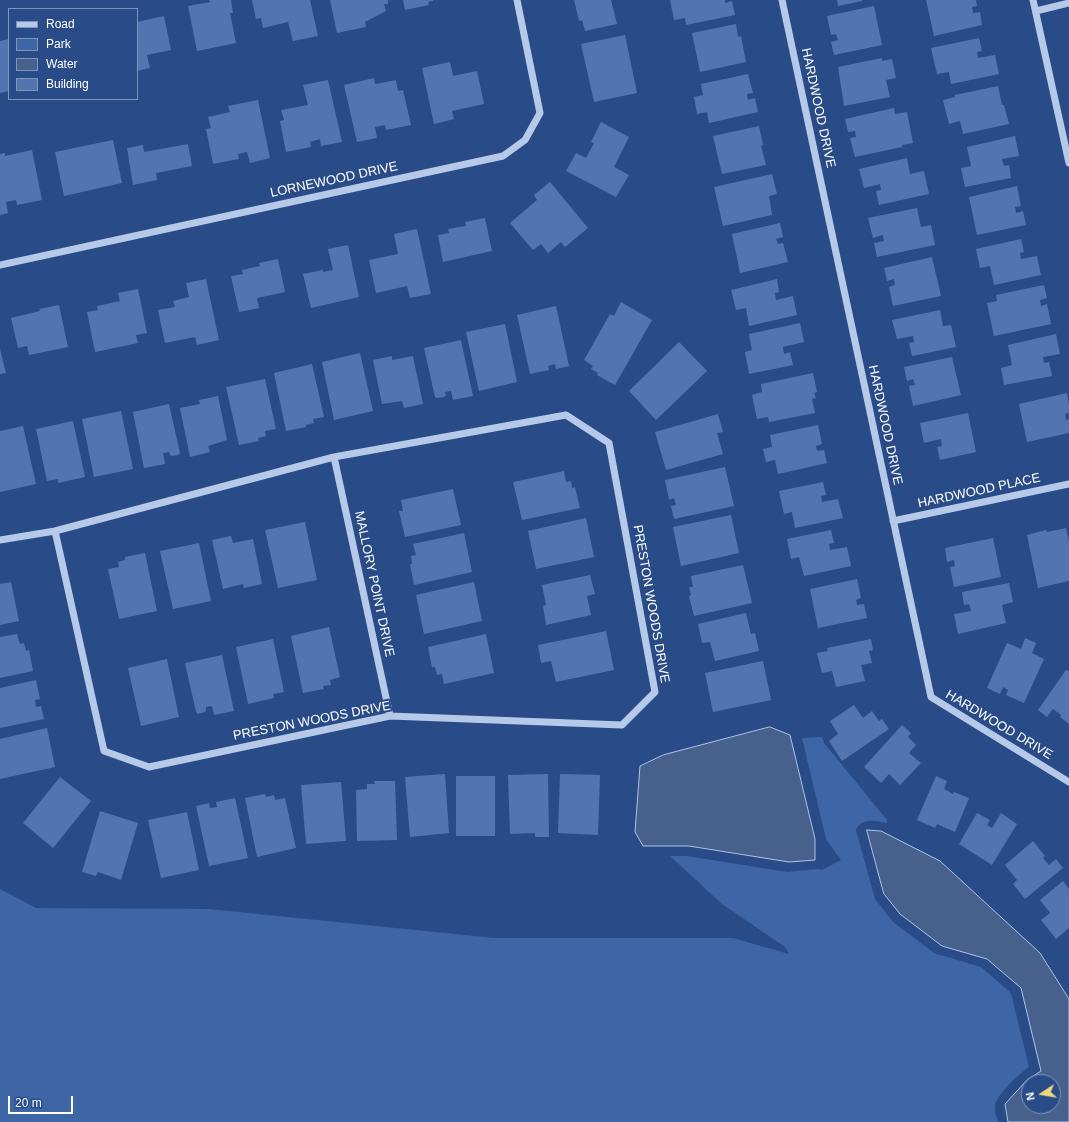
<!DOCTYPE html>
<style>
body{margin:0}
#map{position:relative;width:1069px;height:1122px;overflow:hidden;background:#294c88;font-family:Arial,sans-serif}
canvas{display:block}
.legend{position:absolute;left:8px;top:8px;width:130px;height:92px;box-sizing:border-box;background:#294c88;border:1px solid #7f94b8;margin:0;padding:5px 7px;list-style:none;font-size:12px;color:#fff}
.legend li{display:flex;align-items:center;gap:8px;height:20px}
.legend b{width:20px;border:1px solid #7f94b8}
.north{position:absolute;left:1021px;top:1074px;width:40px;height:40px;box-sizing:border-box;background:#294c88;border:1px solid #7f94b8;border-radius:50%;rotate:258deg;font-size:11px;font-weight:700;line-height:16px;text-align:center;color:#fff}
.north::after{content:'';display:block;margin:auto;width:14px;height:18px;background:#f0d67d;clip-path:polygon(50% 0,100% 100%,50% 72%,0 100%)}
.scale{position:absolute;left:8px;top:1096px;width:65px;height:18px;box-sizing:border-box;border:2px solid #fff;border-top:0;padding-left:5px;font-size:12px;line-height:14px;white-space:nowrap;color:#fff;-webkit-text-stroke:3px #294c88;paint-order:stroke}
</style>
<div id="map">
<canvas width="1069" height="1122"></canvas>
<ul class="legend">
<li><b style="height:5px;background:#b6c9e8"></b>Road</li>
<li><b style="height:11px;background:#3e65a5"></b>Park</li>
<li><b style="height:11px;background:#48618c"></b>Water</li>
<li><b style="height:11px;background:#5275b0"></b>Building</li>
</ul>
<div class="north">N</div>
<div class="scale">20 m</div>
</div>
<script>
const ctx = document.querySelector('canvas').getContext('2d');
ctx.lineJoin = 'round';
function fill(path, color) {
  ctx.fillStyle = color;
  ctx.fill(path, 'evenodd');
}
function strokePath(path, color, width, dash) {
  ctx.strokeStyle = color;
  ctx.lineWidth = width;
  ctx.lineCap = dash ? 'butt' : 'round';
  ctx.setLineDash(dash || []);
  ctx.stroke(path);
}
function drawText(font, color, halo, rows, align = 'center') {
  ctx.font = font + ' Arial,sans-serif';
  ctx.lineWidth = 4;
  ctx.setLineDash([]);
  ctx.textBaseline = 'middle';
  ctx.strokeStyle = halo;
  ctx.fillStyle = color;
  for (const [text, x, y, turn = 0] of rows) {
    ctx.save();
    ctx.translate(x, y);
    ctx.rotate((+turn || 0) * Math.PI / 180);
    ctx.textAlign = isNaN(turn) ? turn : align;
    if (halo) ctx.strokeText(text, 0, 0);
    ctx.fillText(text, 0, 0);
    ctx.restore();
  }
}
fill(new Path2D(`
 M822,737L824,743L887,820V823C875,820 861,818 856,830L875,899L893,922L934,953L981,967L1011,993L1029,1067C1020,1073 996,1095 995,1106C994,1111 997,1117 998,1122H0V889L36,908L209,909L494,938H733L789,954L785,947L722,904L670,856H687L787,872L818,869L822,870L841,860L826,839L802,738Z`), '#3e65a5');
const water = new Path2D(`
 M770,727L790,735L815,839V860L789,862L689,846H643L635,832L640,766L663,755Z
 M867,830L881,831L940,861L1040,953L1069,999V1122H1008L1005,1104L1027,1080L1041,1071L1021,988L987,959L942,946L900,914L884,894ZM1029,1082H1053V1106H1029Z`);
fill(water, '#48618c');
strokePath(water, '#abc3e9', 1);
fill(new Path2D(`
 M209,0H231L233,13H230L236,43L197,51L188,6L210,2Z
 M252,0H310L318,36L293,41L288,22L263,28L261,18L256,19Z
 M330,0H388V4H384L386,11L365,22L366,27L337,33Z
 M403,0H433V1L428,2L429,5L405,10Z
 M574,0H611L617,24L585,31L582,20L579,21Z
 M670,0H725V3L732,1L735,15L686,25L685,18L674,20Z
 M837,0H862V1L838,6Z
 M926,0H976L977,6L972,7L973,13L980,12L982,25L934,36Z
 M874,6L882,45L834,55L831,42L838,40L836,34L831,35L827,16Z
 M164,16L171,50L147,55L150,68L137,71V22Z
 M736,24L738,37L741,36L746,62L700,72L692,33Z
 M625,35L637,93L594,102L581,44Z
 M979,38L982,51L977,52L978,58L995,55L999,74L951,84L949,72L937,74L931,48Z
 M9,39V91L0,93V41Z
 M882,58V61L892,59L896,78L886,80L890,97L844,106L838,67Z
 M450,62L453,76L477,71L484,104L452,111L454,119L434,124L422,68Z
 M748,74L753,93L747,94L748,100L755,98L758,112L709,123L707,112L697,114L694,97L703,95L701,84Z
 M374,78L375,84L396,80L398,91L403,90L411,125L386,130L385,125L375,127L377,138L357,142L344,85Z
 M328,80L342,142L321,146L320,139L310,142L311,147L286,152L280,121L284,120L281,110L308,105L303,85Z
 M998,86L1002,105H1004L1009,124L963,134L960,121L949,124L943,100L955,97V95Z
 M258,100L270,158L250,163L247,152L238,154L239,159L213,164L206,129L211,128L208,117L230,112L228,106Z
 M894,108L895,114L907,112L913,143L902,145V147L855,157L850,138L856,137L855,131L848,132L845,119Z
 M601,122L629,137L614,167L629,175L616,197L566,171L576,153L586,158L594,143L591,142Z
 M759,126L763,145L761,146L766,165L722,174L713,136Z
 M1015,136L1019,156L1002,159L1004,166L1009,165L1011,178L965,187L961,168L971,166L967,147Z
 M113,140L122,183L64,196L55,152Z
 M188,144L192,166L156,173L157,180L133,185L127,148L143,145L144,152Z
 M32,150L42,200L17,205L16,200L6,202L8,213L0,215V154L5,153V156Z
 M907,158L910,174L924,171L929,194L879,205L876,191L881,190L880,184L864,188L859,169Z
 M772,174L777,194L769,196L772,215L723,226L714,187Z
 M550,182L588,228L565,247L561,242L548,253L541,244L533,250L510,223L537,200L534,195Z
 M1017,186L1021,206L1015,207L1016,213L1023,211L1026,225L977,235L969,197Z
 M917,208L921,227L931,225L935,245L877,257L874,243L884,241L883,235L873,238L868,218Z
 M485,218L492,251L443,262L438,235L449,233L448,229L466,226L465,222Z
 M780,223L783,237L776,239L778,244L783,243L788,262L740,273L732,234Z
 M417,229L431,294L410,298L407,286L376,293L369,260L398,254L394,234Z
 M1021,239L1024,252L1020,253L1021,259L1037,256L1041,275L994,285L990,266L980,268L976,249Z
 M348,245L359,297L311,308L303,274L323,270V272L333,270L328,249Z
 M932,257L941,296L893,306L889,287L895,285L894,279L887,281L884,268Z
 M278,259L285,292L257,298L259,308L239,312L231,276L243,274L242,270L260,266L259,263Z
 M206,279L219,340L197,345L195,337L165,343L158,310L175,307L173,301L189,297L186,283Z
 M777,279L779,292L775,293L776,300L793,296L797,315L749,326L746,308L736,310L731,290Z
 M1044,285L1047,298L1040,300L1041,306L1047,304L1051,324L994,336L987,303L997,301L996,295Z
 M138,289L147,333L136,335L138,343L95,352L87,312L98,310L97,306L120,301L118,293Z
 M621,302L652,320L615,385L597,375L598,373L591,369L593,366L584,360L610,314L614,316Z
 M59,305L68,347L29,355L27,346L18,348L11,318L40,311L39,309Z
 M556,306L569,366L556,369L555,364L548,366L549,370L530,374L517,315Z
 M940,310L943,326L951,325L956,347L912,356L909,343L914,342L913,336L897,339L892,320Z
 M800,323L804,342L783,347L784,354L790,352L793,365L749,374L745,352L752,350L749,334Z
 M505,324L517,382L479,391L466,332Z
 M1056,334L1060,354L1043,357L1044,363L1049,362L1052,376L1004,385L1001,368L1012,365L1008,345Z
 M461,340L473,396L453,400L451,391L445,392L446,395L444,397L437,398L435,397L424,348Z
 M679,342L707,371L656,420L629,391Z
 M0,349L6,373L0,374Z
 M360,353L373,411L334,420L322,362Z
 M392,356V360L413,356L423,404L404,408L402,401L382,404L373,360Z
 M952,357L961,395L913,406L909,386L915,385L913,379L907,381L904,367Z
 M312,364L324,417L313,419L314,423L306,425V427L286,431L274,373Z
 M813,373L817,392L814,393L816,398L812,399L815,413L769,422L768,417L757,419L752,395L762,392L761,384Z
 M265,379L276,429L265,431L266,436L258,438L259,441L239,445L226,387Z
 M1067,393L1069,405V413L1065,414L1066,420L1069,419V433L1027,442L1019,404Z
 M218,396L227,440L208,446L210,452L190,457L180,408L200,404L199,400Z
 M169,404L180,453L178,455L172,456L170,455L169,452L163,453L165,464L144,468L133,412Z
 M121,411L133,469L94,477L82,419Z
 M968,413L976,452L940,460L937,447L942,446L941,439L924,443L920,423Z
 M718,414L723,432L717,433L723,454L666,470L655,432Z
 M73,421L85,477L58,483V479L47,481L36,429Z
 M818,425L822,444L816,446L817,451L824,450L827,463L778,474L775,460L766,462L763,449L772,447L770,435Z
 M23,426L36,484L0,492V431Z
 M725,467L734,506L674,519L671,506L676,505L674,498L669,500L665,480Z
 M564,471L566,482L571,481L572,488L575,487L580,508L522,520L513,482Z
 M823,482L826,495L821,496L822,502L838,499L843,518L795,528L792,512L784,514L779,491Z
 M453,489L461,525L405,537L399,511H403L401,500Z
 M731,515L739,553L681,566L673,527Z
 M586,518L594,557L536,569L528,531Z
 M305,522L317,580L278,588L265,530Z
 M1066,528L1069,541V581L1038,588L1027,535L1046,530L1047,532Z
 M831,530L834,543L829,544L830,550L847,547L851,566L804,576L799,557L791,559L787,539Z
 M464,533L472,572L414,585L410,564H412L411,556L416,555L413,544Z
 M231,536L233,543L253,539L262,584L244,588L243,584L223,589L212,540Z
 M993,538L1001,577L954,587L950,567L955,566L954,560L947,562L945,548Z
 M199,543L211,601L173,609L160,551Z
 M145,553L157,611L119,619L108,569L119,567L118,562L125,560V557Z
 M743,565L752,603L694,616L689,596L691,595L689,587H693L691,576Z
 M590,575L595,594L587,596L591,615L546,625L543,606L546,605L542,585Z
 M857,579L861,598L856,600L857,605L864,604L867,618L818,628L810,589Z
 M11,582L19,621L0,625V584Z
 M474,582L482,621L424,634L416,595Z
 M1009,583L1013,602L1002,605L1006,623L958,634L954,614L971,611L969,604L964,605L962,592Z
 M746,613L751,634L755,633L759,651L715,661L710,642L702,643L698,624Z
 M329,627L340,677L330,680L331,685L323,686L324,689L303,693L291,636Z
 M606,631L614,670L556,682L551,661L541,663L538,645Z
 M17,634L20,644L24,643L26,651L29,650L33,671L0,678V637Z
 M486,634L494,673L444,684L442,674L437,675L435,667H432L428,647Z
 M1025,638L1036,643L1032,653L1044,659L1024,703L1006,695L1008,690L1003,687L1000,694L987,688L1007,643L1021,649Z
 M273,639L284,692L273,694L274,698L248,704L236,647Z
 M871,639L873,650L869,651L872,663L861,665L865,681L836,687L832,671L822,673L817,653L828,651L827,648Z
 M222,655L234,711L214,715L212,706L206,707V710L205,712L198,714L196,712L185,663Z
 M167,659L179,717L141,726L128,668Z
 M763,661L771,700L713,712L705,673Z
 M1066,670L1069,671V724L1060,717L1061,715L1053,709L1047,717L1038,710Z
 M36,680L40,699L35,700L36,707L41,706L44,719L0,728V688Z
 M854,705L863,718L872,711L879,721L882,719L889,729L842,761L829,741L838,734L830,721Z
 M902,725L911,733L908,737L916,745L909,753L921,763L900,785L889,774L881,783L864,767Z
 M47,728L55,767L0,779V739Z
 M445,774L449,833L410,837L405,777Z
 M548,774L549,837H535V833L510,834L508,775Z
 M560,774L600,775L598,835L558,833Z
 M456,776H495V836H456Z
 M936,776L947,781L944,789L953,794L954,792L969,798L955,832L937,824L935,828L917,820Z
 M60,777L91,801L53,848L23,823Z
 M374,781H395L397,840L357,841L356,790L367,789V784H375Z
 M341,782L346,841L306,844L301,785Z
 M265,794L266,797L274,795L275,800L285,798L296,848L257,857L245,798Z
 M235,798L248,858L209,866L196,806L209,803L210,808L217,807L216,802Z
 M100,811L138,823L121,880L98,872L96,876L82,872Z
 M187,812L199,870L161,878L148,820Z
 M977,813L990,820L987,825L992,828L1001,813L1017,824L992,865L959,844Z
 M1033,841L1045,856L1043,858L1049,865L1056,859L1063,868L1025,899L1013,884L1017,880L1005,865Z
 M1063,881L1069,889V928L1056,939L1041,920L1050,913L1040,900Z`), '#5275b0');
strokePath(new Path2D(`
 M782,0L931,697L1069,782
 M1033,0L1069,163
 M1036,11L1069,3
 M0,265L503,156L525,140L540,113L517,0
 M334,457L390,716
 M893,521L1069,484
 M0,540L55,531L334,457L566,415L609,443L655,692L622,725L390,716L149,767L104,751L55,531`), '#b6c9e8', 7);
drawText('13px', '#fff', '#294c88', [
 ["HARDWOOD DRIVE",818,108,78],
 ["LORNEWOOD DRIVE",334,180,-12],
 ["HARDWOOD DRIVE",885,425,78],
 ["HARDWOOD PLACE",979,491,-12],
 ["MALLORY POINT DRIVE",374,584,78],
 ["PRESTON WOODS DRIVE",651,604,80],
 ["PRESTON WOODS DRIVE",312,721,-11],
 ["HARDWOOD DRIVE",999,725,31]
]);
</script>
